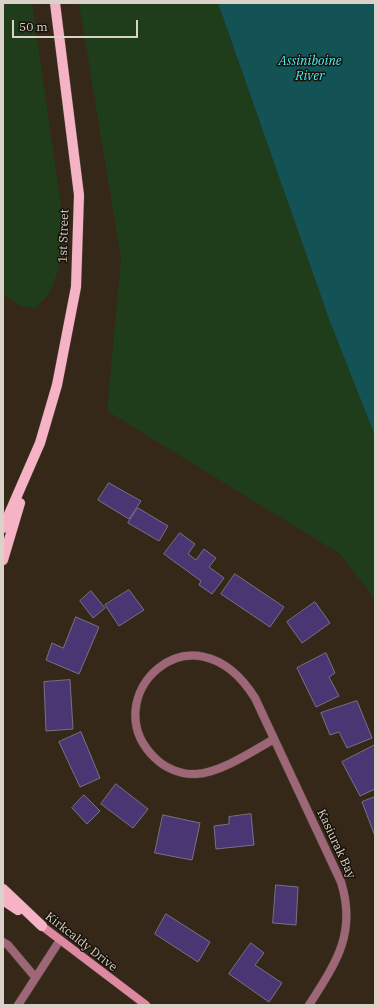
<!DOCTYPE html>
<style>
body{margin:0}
#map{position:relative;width:378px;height:1008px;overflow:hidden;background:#352819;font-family:"IBM Plex Serif",serif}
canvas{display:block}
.frame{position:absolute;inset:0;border:4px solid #dad2c8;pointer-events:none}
.scale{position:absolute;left:12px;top:20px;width:126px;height:18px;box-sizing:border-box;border:2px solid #dad2c8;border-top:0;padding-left:5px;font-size:12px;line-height:14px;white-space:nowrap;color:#dad2c8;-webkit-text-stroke:3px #18120b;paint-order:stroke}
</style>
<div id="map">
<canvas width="378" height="1008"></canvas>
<div class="frame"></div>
<div class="scale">50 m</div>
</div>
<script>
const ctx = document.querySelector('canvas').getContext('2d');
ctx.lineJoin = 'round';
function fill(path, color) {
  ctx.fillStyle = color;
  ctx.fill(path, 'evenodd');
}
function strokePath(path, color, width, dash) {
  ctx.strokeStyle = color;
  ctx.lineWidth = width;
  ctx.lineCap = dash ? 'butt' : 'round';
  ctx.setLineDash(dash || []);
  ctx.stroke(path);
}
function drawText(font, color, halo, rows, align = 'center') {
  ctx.font = font + ' "IBM Plex Serif",serif';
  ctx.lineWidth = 3;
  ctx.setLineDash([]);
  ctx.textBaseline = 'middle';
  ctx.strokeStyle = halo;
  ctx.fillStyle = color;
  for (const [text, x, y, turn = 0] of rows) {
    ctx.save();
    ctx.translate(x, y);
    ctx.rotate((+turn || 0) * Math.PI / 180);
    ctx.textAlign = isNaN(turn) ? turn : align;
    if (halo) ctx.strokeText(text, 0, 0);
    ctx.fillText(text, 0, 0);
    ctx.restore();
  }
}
fill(new Path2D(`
 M3,3H32L65,235L58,271L49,294L34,309L19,305L3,294Z
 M79,3H218L220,9L329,319L375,436V599L340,554L107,411L121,259Z`), '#1f3d1a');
fill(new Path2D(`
 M218,3H375V436L329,319Z`), '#135356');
const building = new Path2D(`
 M109,483L141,501L129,519L98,500Z
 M138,508L168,526L159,541L128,523Z
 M180,533L195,544L188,554L196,560L204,549L216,558L209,567L224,578L212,594L199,585L201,581L164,554Z
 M235,574L284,607L270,627L221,594Z
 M129,590L144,610L119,626L105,605Z
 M91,591L105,608L93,618L80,601Z
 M315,602L330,623L302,643L287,622Z
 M76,617L99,627L79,674L46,660L52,643L63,648Z
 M326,653L335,673L329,677L339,696L316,707L297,668Z
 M70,680L73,729L46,731L44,682Z
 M357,701L372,738L347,748L339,732L330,735L321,713Z
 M81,732L100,778L80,787L59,742Z
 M375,745V789L360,796L342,762Z
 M116,784L148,809L133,828L101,804Z
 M84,795L100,811L87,824L72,808Z
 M375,797V836L362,802Z
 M251,814L254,845L216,849L214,826L229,824V817Z
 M163,815L200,823L192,860L155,853Z
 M276,885L298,887L296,925L273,923Z
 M166,914L210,942L198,962L155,934Z
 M251,943L264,953L255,965L282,983L269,1002L229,974Z`);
fill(building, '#493673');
strokePath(building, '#777287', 1);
const service = new Path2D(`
 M3,942L8,945L35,977`);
const minor = new Path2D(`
 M274,739C253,751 220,773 196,774C181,775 165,768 155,758C93,699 192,598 255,698L341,882C357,933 336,963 309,1005
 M18,1005L60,940`);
const secondary = new Path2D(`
 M38,923L146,1005`);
const primary = new Path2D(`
 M3,528L40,443L57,385L76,287L79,195L55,3
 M3,560L20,503
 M3,889L42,926
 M3,900L18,910`);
strokePath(service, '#4f4335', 9);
strokePath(minor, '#4f4335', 9);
strokePath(secondary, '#4f4335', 9);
strokePath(primary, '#4f4335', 11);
strokePath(service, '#9e6777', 8);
strokePath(minor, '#9e6777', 8);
strokePath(secondary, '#df88a2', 8);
strokePath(primary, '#f7b3c6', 10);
drawText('12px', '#dad2c8', '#18120b', [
 ["1st Street",64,236,-88],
 ["Kasiurak Bay",336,844,65],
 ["Kirkcaldy Drive",81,942,38]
]);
drawText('italic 13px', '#49eef7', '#18120b', [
 ["Assiniboine",310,61],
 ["River",310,76]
]);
</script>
